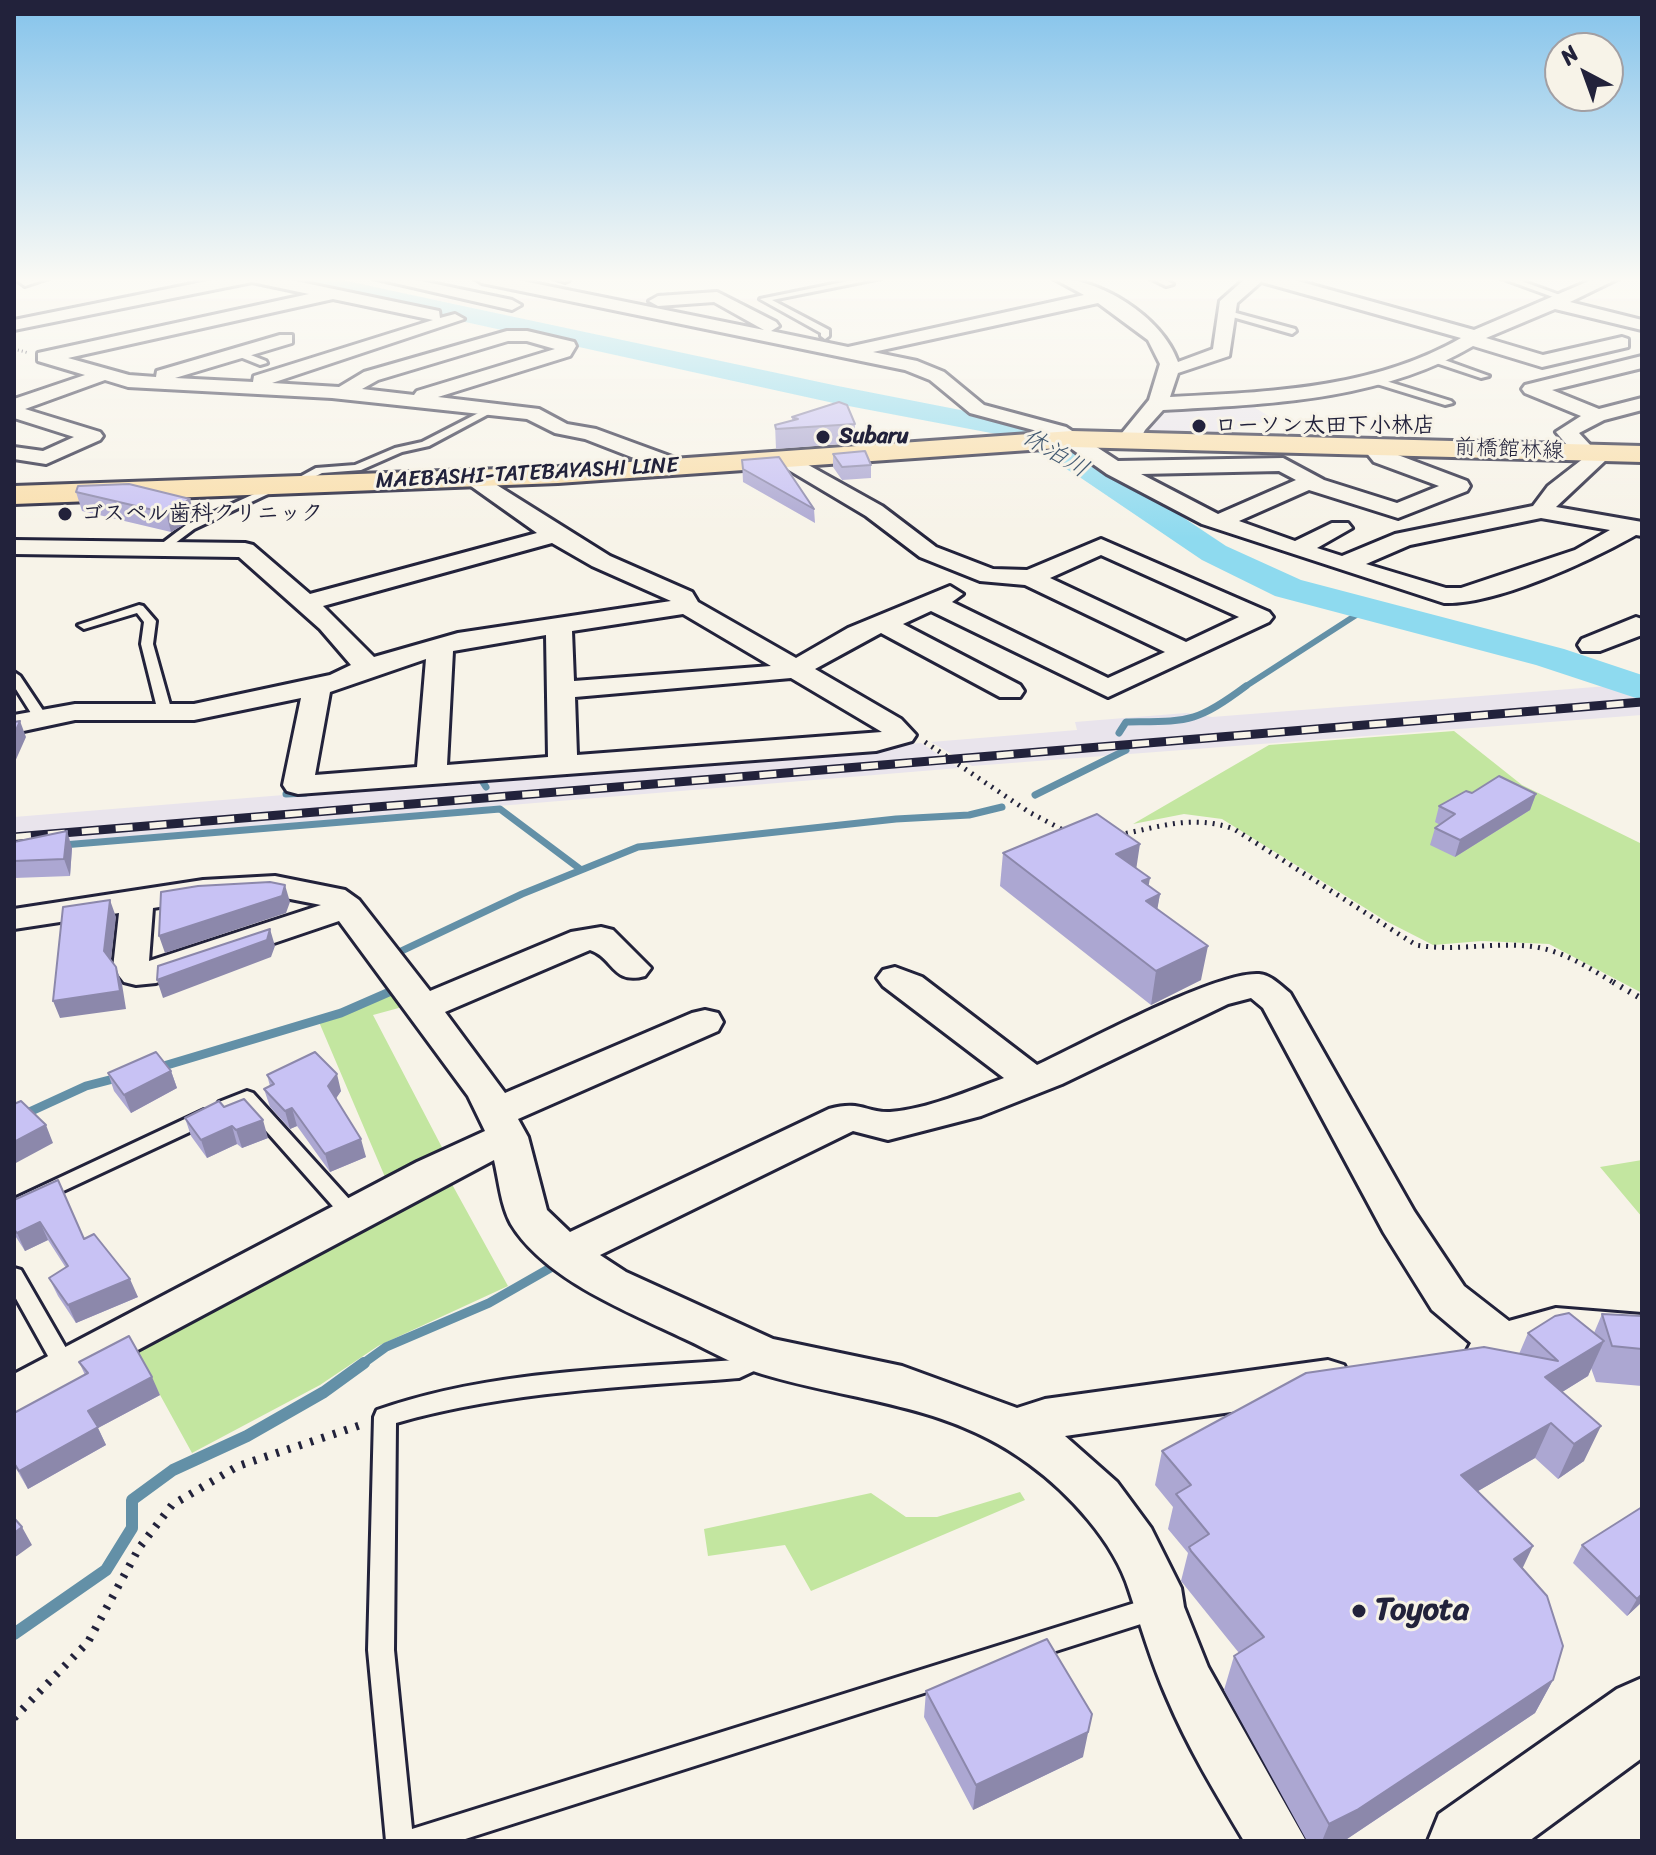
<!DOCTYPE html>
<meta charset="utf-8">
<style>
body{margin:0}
#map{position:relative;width:1656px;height:1855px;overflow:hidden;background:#f7f3e8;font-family:Sriracha,sans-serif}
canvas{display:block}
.frame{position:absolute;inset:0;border:16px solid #22223b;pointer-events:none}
.north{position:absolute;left:1544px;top:32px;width:80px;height:80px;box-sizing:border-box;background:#f7f3e8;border:2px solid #a29fa3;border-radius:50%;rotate:319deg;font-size:22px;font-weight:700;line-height:32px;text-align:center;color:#22223b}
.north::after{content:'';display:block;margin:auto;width:28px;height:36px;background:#22223b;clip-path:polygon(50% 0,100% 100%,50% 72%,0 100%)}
</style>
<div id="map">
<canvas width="1656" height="1855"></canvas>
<div class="frame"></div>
<div class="north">N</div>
</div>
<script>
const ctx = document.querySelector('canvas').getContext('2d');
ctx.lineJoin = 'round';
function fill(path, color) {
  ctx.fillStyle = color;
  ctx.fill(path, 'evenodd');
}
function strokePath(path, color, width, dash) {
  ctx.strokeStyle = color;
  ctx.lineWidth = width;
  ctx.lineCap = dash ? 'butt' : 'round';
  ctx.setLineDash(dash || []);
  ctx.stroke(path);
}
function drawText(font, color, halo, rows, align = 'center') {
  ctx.font = font + ' Sriracha,"Klee One",sans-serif';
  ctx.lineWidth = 6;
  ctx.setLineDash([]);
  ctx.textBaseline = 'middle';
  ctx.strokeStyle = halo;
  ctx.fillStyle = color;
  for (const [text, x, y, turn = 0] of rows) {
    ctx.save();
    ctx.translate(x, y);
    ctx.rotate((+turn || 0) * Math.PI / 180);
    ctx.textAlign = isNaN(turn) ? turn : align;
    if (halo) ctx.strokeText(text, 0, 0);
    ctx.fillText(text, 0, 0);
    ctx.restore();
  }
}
fill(new Path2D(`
 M1248,403L1273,419L1217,435L1145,434L1167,405Z
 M1621,685L1642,694V715L972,766L931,742L1077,730L1075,722L1186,713L1212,717Z
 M921,743L959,768L14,846V817Z`), '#e9e4ec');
fill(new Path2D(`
 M1454,731L1522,785L1642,844V993L1549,944L1482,941L1433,945L1386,921L1222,819L1184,814L1133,824L1269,745Z
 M397,993L406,1006L373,1015L447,1157L388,1184L319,1022Z
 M1642,1160V1217L1600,1167Z
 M448,1177L508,1286L378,1346L320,1385L192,1453L132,1344Z
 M1020,1492L1025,1500L811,1591L785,1545L708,1556L704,1529L871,1493L906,1517H937Z`), '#c3e6a0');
strokePath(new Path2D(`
 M1243,688L1367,608`), '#6390a7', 6);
strokePath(new Path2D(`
 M1119,733L1126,722C1188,721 1195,724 1246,686
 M471,780L481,779L486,787
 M286,794L306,793
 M1035,795L1126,750
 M63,845L500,809L580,869
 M395,954L522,894L638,847L896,819L969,815L1002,807`), '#6390a7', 7);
strokePath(new Path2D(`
 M157,1068L341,1013L396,989
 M14,1119L86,1086L121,1077
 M361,1365L386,1347L489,1303L559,1263`), '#6390a7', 9);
strokePath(new Path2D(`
 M14,1634L106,1570L132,1528V1500L173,1470L247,1436L324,1392L364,1363`), '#6390a7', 12);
fill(new Path2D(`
 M285,278H332L838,386L1032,424L1100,462L1226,546L1301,580L1564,649L1642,675V700L1536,665L1275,596L1202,560L1078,476L1012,437L838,404L297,285Z`), '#8edaef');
const lane = new Path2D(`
 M553,278H567L569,280L565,282Z
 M863,278H881L772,300L829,330V336L825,339L821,336V333L760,299Z
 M1150,278H1162L1173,284L1166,286Z
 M1501,278H1513L1571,299L1564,301Z
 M1225,310L1295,329L1296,331L1292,334L1222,314Z
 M238,350L266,361L267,363L260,365L235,355V351Z
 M1433,358H1439L1489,376L1481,378L1433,362Z
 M1373,377L1451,401L1453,403L1445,405L1370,382L1368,380Z
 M492,406L500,408L429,446L402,452L361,470L322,473L294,487L285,485L316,468L355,465L395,448L422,442Z
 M276,484L285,486L194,529L166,550L156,548L186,525Z
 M139,605L143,606L156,621L153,644L172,712L170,715L165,716L158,712L141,644L144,622L137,613L84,629L78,625Z
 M14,672L20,676L48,718L46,721L41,722L36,721L14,686Z
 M247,1091L253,1093L359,1210L362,1215L359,1220L352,1222L345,1220L244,1106L225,1113L219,1112L216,1107L219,1102Z
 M204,1110L211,1112L213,1117L211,1122L14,1214V1199Z
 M14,1268L21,1270L74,1362L77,1368L74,1374L66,1377L58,1374L14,1295Z
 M763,1348L771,1351L774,1357L771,1363L739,1378C624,1387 508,1391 396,1423L394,1650L412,1829L1157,1596L1166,1600L1169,1608L1166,1616L459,1841H386L368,1650L374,1417L377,1410C491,1370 617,1369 736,1360Z`);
const street = new Path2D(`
 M14,278H49L25,286Z
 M222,278H281L439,311L440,318L455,314L464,319L272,383L339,387L364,372L507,331H527L574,342L576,346L570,356L438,397L539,409L567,424L596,429L686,462L689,467L678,474L670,472L585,439L555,433L527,419L332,398L128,387L105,380L25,409L100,432L103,436L100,440L46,464L14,459V447L43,451L74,437L14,418V399L85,375L38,361V353L309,294L252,282L14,330V320ZM333,299L433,320L254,376L253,382L175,378L292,343V335H280L157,371L156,377L129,375L68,358ZM508,341H527L555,349L417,391L414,395L362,389L378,380Z
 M373,278H407L512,300L521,305L512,310Z
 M474,278H508L764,330L714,302L658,306L649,301L658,296L717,292L776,322L779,326L771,331L848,347L1084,295L1053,278C1099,278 1162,316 1178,362L1213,349L1220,301L1246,278H1287L1474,330L1596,278H1619L1570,302L1642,320V330L1555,309L1486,338L1543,355L1622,337L1628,339V347L1542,367L1473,346C1379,401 1269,404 1163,410L1145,430L1138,443H1124L1122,433L1149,400L1160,364L1148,340L1098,303L873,352L917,361L944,372L984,405L1066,427L1118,461L1283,458L1324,480L1397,503L1439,486L1374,462L1361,446L1372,440L1379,442L1390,452L1467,481L1470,486L1467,491L1398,518L1309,490L1239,521L1295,541L1332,523H1348L1352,528L1317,548L1342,556L1395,534L1533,506L1548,486L1584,458L1577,457L1556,432L1581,416L1525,393L1522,389L1525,385L1642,356V368L1552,390L1599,409L1642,398V410L1604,420L1579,433L1592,447H1605L1607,459L1556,507L1642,522V536L1636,535C1590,561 1496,605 1444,603L1202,524L1107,474L1052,435L970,413L930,380L905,370L482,283ZM1262,281V282L1461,338C1372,389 1270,392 1170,397L1178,373L1229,356L1237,303ZM1279,471L1296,480L1218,514L1141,474ZM1541,518L1610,530L1575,550L1461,588H1446L1366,564L1410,545Z
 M785,452L882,506L936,547L993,569L1027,570L1101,539L1269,612L1273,617L1269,622L1108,697L931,611L903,624L1020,685L1024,691L1020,697H1000L881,633L815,669L901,719L916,735L912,741L876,751L298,794L287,791L283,785L301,698L194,720H75L14,733V715L75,704H194L330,675L351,665L320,629L239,557L14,554V540L245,543L253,545L310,594L537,533L468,484L465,479L468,474L476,472L610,556L692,592L698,602L796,658L848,628L950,586L963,594L952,602L1108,678L1165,652L1025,585L980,581L920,557L866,516L777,463L774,458ZM552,543L592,566L671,601L458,633L374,657L323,606ZM1101,555L1239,617L1186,642L1050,578ZM683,614L771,666L574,681L572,631ZM546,635L548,757L447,765L453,651ZM426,659L417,767L315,775L330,692ZM791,678L882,732L577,755L575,697Z
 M1636,617L1642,619V635L1600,651H1582L1578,645L1582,639Z
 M275,876L345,890L359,900L430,991L571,932L601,927L613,930L651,968L645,976C612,985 614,958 590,950L445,1012L505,1093L692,1013L705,1010L718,1013L723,1022L718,1031L518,1119L528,1137L547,1210L570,1232L829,1109C862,1100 865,1113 890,1112C928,1109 969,1091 1004,1078L883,986L877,978L883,970L895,967L922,977L1037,1065C1082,1044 1216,971 1259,974C1271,975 1280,985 1290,993L1414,1211L1464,1286L1509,1321L1556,1308L1642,1315V1351L1556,1344L1539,1348L1487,1375L1471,1369L1464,1356L1471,1343L1432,1310L1384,1233L1263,1008L1251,998L1228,1004L1062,1084L981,1116L888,1140L853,1131L600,1255L626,1272L773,1339L902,1366L1017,1408L1045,1399L1328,1360L1344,1365L1351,1379L1344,1393L1328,1398L1065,1436L1117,1482L1151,1528L1181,1588L1184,1607L1208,1667L1306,1841H1244C1216,1794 1188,1748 1167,1698C1151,1662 1141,1626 1129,1590C1114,1542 1069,1493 1029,1464C947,1403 855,1402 762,1374C736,1366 711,1351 685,1339C629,1312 545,1280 511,1224C501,1206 499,1181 494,1160L14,1416V1374L417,1162L485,1131L468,1096L339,921L156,983L136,985L124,982L113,968L119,913L14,929V909L203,880ZM275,896L321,905L149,961L153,908L203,900Z`);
const secondary = new Path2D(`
 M1642,1678V1758L1529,1841H1428L1439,1814L1617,1689Z`);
const primary = new Path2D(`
 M1072,431L1642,446V462L1072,447L558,483L14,504V486L558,467Z`);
strokePath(lane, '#22223b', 6);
strokePath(street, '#22223b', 6);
strokePath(secondary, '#22223b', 6);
strokePath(primary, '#22223b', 6);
strokePath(new Path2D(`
 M14,349L29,353`), '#22223b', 3, [1, 3]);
strokePath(new Path2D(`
 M925,742L1029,812L1065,831
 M1118,835C1160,827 1192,814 1234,829L1416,945C1456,952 1496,941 1536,947C1565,952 1591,969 1616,984`), '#22223b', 5, [2, 6]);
strokePath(new Path2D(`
 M1613,982L1642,999`), '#22223b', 6, [2, 7]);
strokePath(new Path2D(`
 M14,1718L88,1642L139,1548L172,1505L238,1466L361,1425`), '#22223b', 8, [3, 9]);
fill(lane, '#f7f3e8');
fill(street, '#f7f3e8');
fill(secondary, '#f7f3e8');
fill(primary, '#f9deab');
const rail = new Path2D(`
 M14,837L1642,702`);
strokePath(rail, '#22223b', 9);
strokePath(rail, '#f7f3e8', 6, [17]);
fill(new Path2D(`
 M792,417L855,424V443L776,449L775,425L792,421Z
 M833,454L871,465V478L842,480L833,467Z
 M742,460L814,509L815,523L743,482Z
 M76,492L195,518L171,532L82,511Z
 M1472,793L1536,794L1530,810L1455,857L1430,845L1435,828L1440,825L1435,822L1439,806Z
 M14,842L72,848L70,876L14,878Z
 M1003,853L1148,886L1160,894L1157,909L1201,980L1151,1005L1000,886Z
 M171,1071L177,1088L131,1113L114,1091L108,1073Z
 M267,1075L341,1091L336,1098L366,1157L330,1172L297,1126L290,1129L270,1107L264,1089L270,1086Z
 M224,1107L268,1138L242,1148L237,1144L207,1158L191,1136L185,1118Z
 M14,1200L84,1239L138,1297L76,1323L58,1296L49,1278L66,1268L48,1240L25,1251L14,1234Z
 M1602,1314L1642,1316V1386L1596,1382L1591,1368L1588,1376L1562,1392L1584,1461L1558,1479L1535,1458L1478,1491L1522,1568L1553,1680L1535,1713L1344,1841H1307L1224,1690L1234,1656L1239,1653L1181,1581L1188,1553L1168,1529L1173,1507L1155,1485L1162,1451L1519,1354L1528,1333H1594Z
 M79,1362L160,1395L98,1428L106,1445L28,1489L14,1465V1413L85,1375Z
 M1642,1507V1602L1627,1616L1573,1563L1582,1545Z
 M926,1691L1083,1757L973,1810L924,1717Z`), '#aca7d2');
fill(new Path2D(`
 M190,499L195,518L171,532L166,513Z
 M20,721L26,737L14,764V735Z
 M1536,794L1530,810L1455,857L1460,840Z
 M67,831L72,848L70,876L64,859Z
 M1140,844L1135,877L1116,854Z
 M1150,878L1146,900L1160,894L1154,928L1141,934L1144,911L1137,914L1142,881Z
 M285,885L290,902L286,913L165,953L159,936Z
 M110,900L116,917L110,968L104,951Z
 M270,929L275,946L271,957L163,998L157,980Z
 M1208,946L1201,980L1151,1005L1156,971Z
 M116,967L122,984L126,1009L60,1018L53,1001Z
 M171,1071L177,1088L131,1113L124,1095Z
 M337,1074L341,1091L333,1103L328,1086Z
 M292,1108L297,1126L290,1129L285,1111Z
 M263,1120L268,1138L242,1148L236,1130Z
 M46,1125L53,1143L14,1164V1142Z
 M232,1126L237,1144L207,1158L201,1140Z
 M361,1139L366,1157L330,1172L325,1154Z
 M40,1222L48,1240L25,1251L17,1233Z
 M130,1279L138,1297L76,1323L68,1305Z
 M1604,1341L1588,1376L1530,1412L1545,1377Z
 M152,1377L160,1395L98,1428L106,1445L28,1489L19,1471L88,1411Z
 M1551,1423L1535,1458L1447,1509L1461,1475Z
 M1601,1426L1584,1461L1558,1479L1574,1444Z
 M22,1527L32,1545L14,1558V1533Z
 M1533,1546L1517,1580L1514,1559Z
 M1642,1594V1602L1627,1616L1637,1599Z
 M1553,1680L1535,1713L1344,1841H1322L1329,1824Z
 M1092,1714L1083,1757L973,1810L976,1785Z`), '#8c88ab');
const building = new Path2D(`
 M839,402L847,405L855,424L776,429L775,425L798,419L792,417Z
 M865,451L871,465L842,467L833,454Z
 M779,457L814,509L743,469L742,460Z
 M129,484L190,499L166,513L76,492L78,486Z
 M20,721L14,735V722Z
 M1499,776L1536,794L1460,840L1435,828L1455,814L1439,806L1466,791L1472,793Z
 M1097,814L1140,844L1116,854L1150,878L1142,881L1160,894L1146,901L1208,946L1156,971L1003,853Z
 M67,831L64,859L14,861V842Z
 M270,882L285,885L282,896L159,936L161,892L198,886Z
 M110,900L104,951L116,967L120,991L53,1001L63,907Z
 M270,929L267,940L157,980L158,966Z
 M156,1052L171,1071L124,1095L108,1073Z
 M315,1052L337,1074L328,1086L361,1139L325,1154L292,1108L285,1111L264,1089L274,1084L267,1075Z
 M244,1099L263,1120L236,1130L232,1126L201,1140L185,1118L219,1101L224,1107Z
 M21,1101L46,1125L14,1142V1104Z
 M58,1180L84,1239L94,1234L130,1279L68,1305L49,1278L68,1266L40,1222L17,1233L14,1229V1200Z
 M1569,1313L1604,1341L1545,1377L1601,1426L1574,1444L1551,1423L1461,1475L1533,1546L1514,1559L1547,1596L1563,1646L1553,1680L1357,1810L1329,1824L1234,1656L1264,1637L1191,1551L1189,1547L1209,1534L1176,1494L1191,1485L1162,1451L1306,1373L1484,1347L1558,1361L1528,1333L1555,1316Z
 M1602,1314L1642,1316V1349L1612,1346Z
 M129,1336L152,1377L88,1411L98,1427L19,1471L14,1463V1413L88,1373L79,1362Z
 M1642,1507V1594L1637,1599L1582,1545Z
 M14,1518L22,1527L14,1533Z
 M1047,1639L1092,1714L1088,1732L976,1785L926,1691Z`);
fill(building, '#c8c2f4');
strokePath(building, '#8c88ab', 2);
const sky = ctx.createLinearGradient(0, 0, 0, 538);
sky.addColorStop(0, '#84c3eb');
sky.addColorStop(0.52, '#fbfaf5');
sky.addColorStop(1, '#fbfaf500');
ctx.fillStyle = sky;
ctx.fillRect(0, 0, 1656, 538);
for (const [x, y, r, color] of [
 [1199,426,8,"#22223b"],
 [823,437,8,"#22223b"],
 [65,514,8,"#22223b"],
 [1359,1611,8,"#22223b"]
]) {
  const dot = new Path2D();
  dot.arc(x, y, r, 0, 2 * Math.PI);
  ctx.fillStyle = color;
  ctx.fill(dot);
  strokePath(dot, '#f7f3e8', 3);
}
drawText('bold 22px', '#22223b', '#f7f3e8', [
 ["ローソン太田下小林店",1215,426],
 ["Subaru",839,437],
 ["ゴスペル歯科クリニック",81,514]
], 'left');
drawText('22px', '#22223b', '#f7f3e8', [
 ["前橋館林線",1509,450,2],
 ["MAEBASHI-TATEBAYASHI LINE",527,474,-3]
]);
drawText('italic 24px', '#425971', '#f7f3e8', [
 ["休泊川",1055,454,31]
]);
drawText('bold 32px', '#22223b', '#f7f3e8', [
 ["Toyota",1375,1611]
], 'left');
</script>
